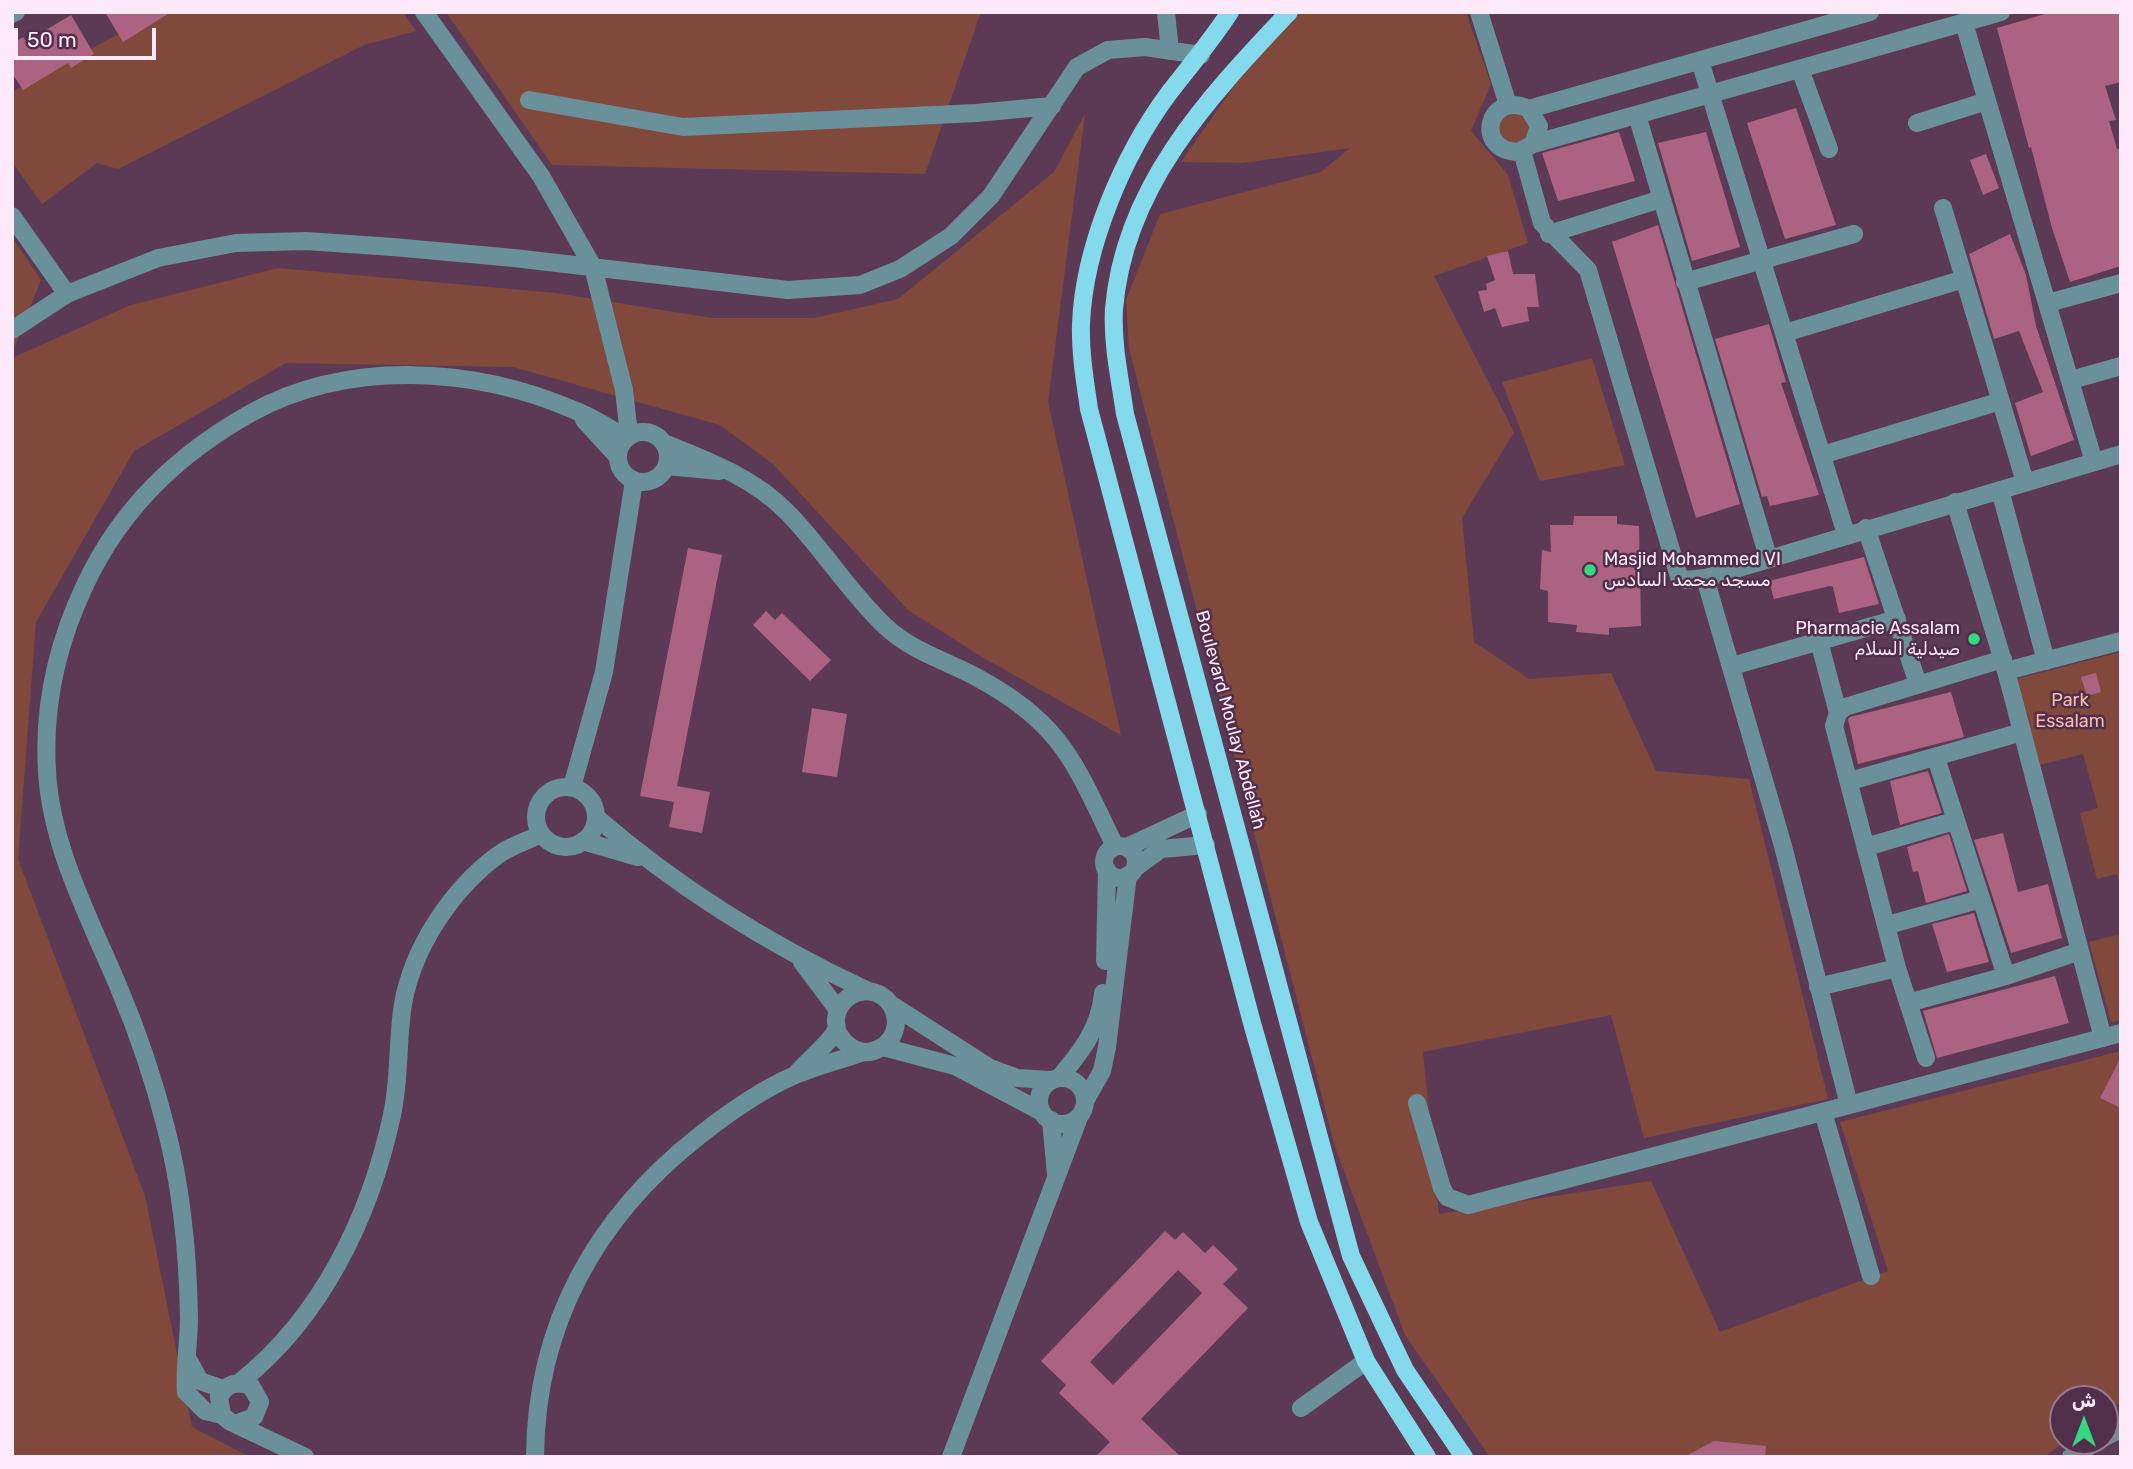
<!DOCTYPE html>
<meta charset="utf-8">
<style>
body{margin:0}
#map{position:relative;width:2133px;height:1469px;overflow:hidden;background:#5c3a55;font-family:Rubik,Cairo,sans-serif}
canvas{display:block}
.frame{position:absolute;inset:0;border:14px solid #fee9f9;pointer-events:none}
.north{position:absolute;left:2049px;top:1385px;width:70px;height:70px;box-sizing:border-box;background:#512f4a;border:2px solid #967990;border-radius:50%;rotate:0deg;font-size:19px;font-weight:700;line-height:28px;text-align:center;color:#fee9f9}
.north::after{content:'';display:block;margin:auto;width:24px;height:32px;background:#35d881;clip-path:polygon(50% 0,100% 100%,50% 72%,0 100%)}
.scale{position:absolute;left:14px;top:28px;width:142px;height:32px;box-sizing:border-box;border:4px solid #fee9f9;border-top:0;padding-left:9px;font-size:21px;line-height:24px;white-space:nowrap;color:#fee9f9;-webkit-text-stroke:5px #512f4a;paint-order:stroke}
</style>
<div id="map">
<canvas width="2133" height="1469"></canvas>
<div class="frame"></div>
<div class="north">ش</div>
<div class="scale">50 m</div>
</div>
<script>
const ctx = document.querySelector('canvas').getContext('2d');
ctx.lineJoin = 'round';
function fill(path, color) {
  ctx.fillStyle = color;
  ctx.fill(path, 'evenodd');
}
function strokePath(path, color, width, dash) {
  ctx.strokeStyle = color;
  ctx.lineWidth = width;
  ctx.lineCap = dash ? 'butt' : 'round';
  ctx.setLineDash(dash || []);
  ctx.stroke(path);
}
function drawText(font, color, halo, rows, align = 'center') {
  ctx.font = font + ' Rubik,Cairo,sans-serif';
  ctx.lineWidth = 5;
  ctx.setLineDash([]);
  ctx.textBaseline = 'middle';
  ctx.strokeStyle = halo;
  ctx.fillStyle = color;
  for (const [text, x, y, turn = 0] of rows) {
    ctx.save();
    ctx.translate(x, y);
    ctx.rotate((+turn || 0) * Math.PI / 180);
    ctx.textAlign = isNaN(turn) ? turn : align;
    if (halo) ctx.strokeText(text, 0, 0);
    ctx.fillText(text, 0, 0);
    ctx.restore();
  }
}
fill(new Path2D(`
 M159,12H403L416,31L364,45L118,169L97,163L42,204L12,162V92Z
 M446,12H981L925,174L552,165Z
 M1301,12H1466L1491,84L1471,131L1508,175L1528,243L1434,276L1514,432L1462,518L1474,642L1529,679L1611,673L1656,771L1749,779L1828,1099L1644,1138L1611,1015L1423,1052L1439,1214L1651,1181L1720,1332L1888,1271L1840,1122L2121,1051V1402L2105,1413V1399H2063V1441H2066L2044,1457H1490L1405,1335L1335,1147L1129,348L1126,300L1160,214L1321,172L1350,148L1243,163L1181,162L1239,79Z
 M1499 128a16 16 0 1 1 32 0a16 16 0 1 1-32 0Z
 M1085,114L1048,402L1121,735L982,657L908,610L773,464L720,425L513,367L286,363L134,451L36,622L18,859L145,1196L192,1427L250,1457H12V358L131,305L278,268L556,293L712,318H814L898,299L1054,172Z
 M12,237L41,280L12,354Z
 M1592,358L1625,465L1540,481L1502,382Z
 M2121,652V886L2117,874L2097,879L2080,813L2098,808L2083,754L2036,766L2013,680Z
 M2121,934V1020L2111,1022L2089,942Z`), '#81493c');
fill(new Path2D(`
 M105,12H171L123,42Z
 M2052,12H2121V82L2105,86L2116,120L2109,121L2117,149H2121V266L2070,282L2052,228L2031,147L2029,148L1997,28Z
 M71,15L94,54L71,68L68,63L23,90L12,73V44L23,37L26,42Z
 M1796,108L1836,225L1785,239L1747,123Z
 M1619,132L1635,181L1558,201L1542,153Z
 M1706,132L1740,247L1692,261L1658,143Z
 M1986,154L1999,188L1983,195L1970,160Z
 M1658,225L1740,504L1696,518L1612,242Z
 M2010,234L2026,275L2036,326L2074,440L2031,456L2015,403L2043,392L2019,331L1994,339L1969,254Z
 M1508,251L1513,274H1535L1539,307H1527L1529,321L1502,327L1495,308L1484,312L1478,291L1487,290L1486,284L1495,280L1487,256Z
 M1769,324L1786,382L1781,383L1819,495L1770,506L1767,496L1762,497L1715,339Z
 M1574,516H1617V524L1639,526L1641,626L1609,628V635L1576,632L1577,625L1548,622V591L1540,589L1542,550L1551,552L1550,525H1573Z
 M688,548L722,555L677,786L710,792L702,833L669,827L674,802L640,796Z
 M1864,557L1879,604L1839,613L1833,587L1830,586L1774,599L1769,581Z
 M766,611L775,620L782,613L831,660L810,681L753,625Z
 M2096,673L2101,692L2087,696L2081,677Z
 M1951,692L1964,737L1858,764L1848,719L1850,717Z
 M812,708L847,714L837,777L802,772Z
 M1928,771L1942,813L1900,825L1890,781Z
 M2003,833L2018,892L2048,884L2062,938L2011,953L1974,840Z
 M1949,834L1967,891L1926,903L1918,871L1913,872L1907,847Z
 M1974,913L1989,962L1947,972L1932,924Z
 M2055,976L2069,1023L1937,1058L1923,1011Z
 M2121,1057V1108L2100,1098Z
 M1165,1231L1175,1240L1183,1232L1205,1253L1213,1245L1238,1269L1223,1284L1248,1308L1141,1419L1181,1457H1095L1110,1442L1059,1393L1066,1385L1041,1361ZM1178,1270L1202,1293L1113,1385L1090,1362Z
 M1714,1441L1766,1446L1765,1457H1684Z`), '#ac6381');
strokePath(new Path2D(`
 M424,12L541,176L593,267L624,390L629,435
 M1166,12L1170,51
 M1479,12L1508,105
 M12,14L16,12
 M1964,23L2094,462
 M1700,61L1846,534
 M1800,69L1829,149
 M529,100L683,127L976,113L1052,106
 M1529,109L1539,126L1533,144L1519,152C1473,152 1487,89 1529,109L1870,12
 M1637,115L1768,557
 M1917,123L1987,101
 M1533,144L2001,12
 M1522,151L1542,223L1588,270L1679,577L1685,580L1705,578L2121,454
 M1943,208L2025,482
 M12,216L67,294
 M1549,234L1661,199
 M1685,282L1854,234
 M2048,303L2121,283
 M12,330L67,294L158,258L236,243L306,241L393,247L514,258L788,290L860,285L900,269L951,236L991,196L1077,67L1108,50L1145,47L1201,55
 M1785,333L1964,279
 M2071,380L2121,366
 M584,420L617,456
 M618 457a25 25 0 1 1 50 0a25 25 0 1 1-50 0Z
 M664,443C709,461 754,478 788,513C823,549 849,592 885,626C911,651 947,661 978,678C1063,724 1075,764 1115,846
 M1822,455L2001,401
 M667,466L719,471
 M2000,490L2046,661
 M1955,502L2006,671L2103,1038
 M1866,528L1918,684
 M1705,578L1783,846L1849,1105L2121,1033
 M1819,641L1838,713
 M1732,666L1897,619
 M2006,671L2121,641
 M1936,758L2006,976
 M1850,781L2022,732
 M536 817a30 30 0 1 1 60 0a30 30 0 1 1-60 0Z
 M572,787L604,672L634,481
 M596,817C678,888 770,945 868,991
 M583,841L638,857
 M1104 862a16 16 0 1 1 32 0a16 16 0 1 1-32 0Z
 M1127,847L1198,814
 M1866,847L1954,821
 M1135,868L1161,849L1206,845
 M1888,925L1981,899
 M1105,961L1107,870
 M802,962L838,1010
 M1818,987L1897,968
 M1908,1003L2006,976L2080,951
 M892,1005L990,1068L1017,1078L1051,1080
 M883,1047L955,1066L1042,1112
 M1926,1058L1897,968L1834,726L1838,713L1845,707L2003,659
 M796,1074C804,1064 833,1040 836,1029C838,1026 835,1022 836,1019C837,1006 847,995 860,992C894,985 910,1032 880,1048C862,1059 844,1046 836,1029
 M1059,1078C1081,1052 1100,1028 1103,993
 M1039 1101a23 23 0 1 1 46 0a23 23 0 1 1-46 0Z
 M1085,1101L1102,1071L1107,1047L1128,875
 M1417,1103L1442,1188L1447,1197L1468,1205L1849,1105
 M1823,1112L1871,1276
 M1051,1120L1056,1174
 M189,1361L200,1381L223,1389
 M240,1382C322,1317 370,1217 392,1115C400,1079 397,1041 403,1004C413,947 452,889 498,855C510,846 527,841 541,834
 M1301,1408L1366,1361
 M222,1415L205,1411L186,1392C184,1369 189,1342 189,1318C188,1255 182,1190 166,1128C154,1080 138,1033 119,988C90,919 51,847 47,771C43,706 57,644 85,585C121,508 178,454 251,413C349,359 474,367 574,410C592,417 609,428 626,438
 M238,1423L254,1417L260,1402L251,1386C236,1381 227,1383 219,1397L222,1415L229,1421L305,1457
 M2105,1437L2121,1429
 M535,1457C536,1324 596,1217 699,1136C728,1113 759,1091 793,1076C816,1066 841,1060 864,1052
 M951,1457L1079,1117
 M2071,1457L2098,1441`), '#6a919b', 18);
strokePath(new Path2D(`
 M1230,12C1211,41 1190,66 1169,93C1123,155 1084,247 1081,324C1080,352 1085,381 1089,409L1252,1023L1309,1222L1366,1361L1427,1457
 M1289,12C1209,97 1124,186 1114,309C1112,344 1120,379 1125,414L1351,1256L1405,1370L1464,1457`), '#85d9ed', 18);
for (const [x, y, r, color] of [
 [1590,570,7,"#35d881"],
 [1974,639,7,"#35d881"]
]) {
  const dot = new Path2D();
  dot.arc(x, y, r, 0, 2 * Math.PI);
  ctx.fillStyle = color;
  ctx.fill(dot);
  strokePath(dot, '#512f4a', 2.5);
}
drawText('18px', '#fee9f9', '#512f4a', [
 ["Masjid Mohammed VI",1604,560],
 ["مسجد محمد السادس",1604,581],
 ["Pharmacie Assalam",1960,629,"right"],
 ["صيدلية السلام",1960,650,"right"]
], 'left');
drawText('18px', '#fcbcac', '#512f4a', [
 ["Park",2070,701],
 ["Essalam",2070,722]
]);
drawText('18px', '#fee9f9', '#512f4a', [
 ["Boulevard Moulay Abdellah",1230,720,75]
]);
</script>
